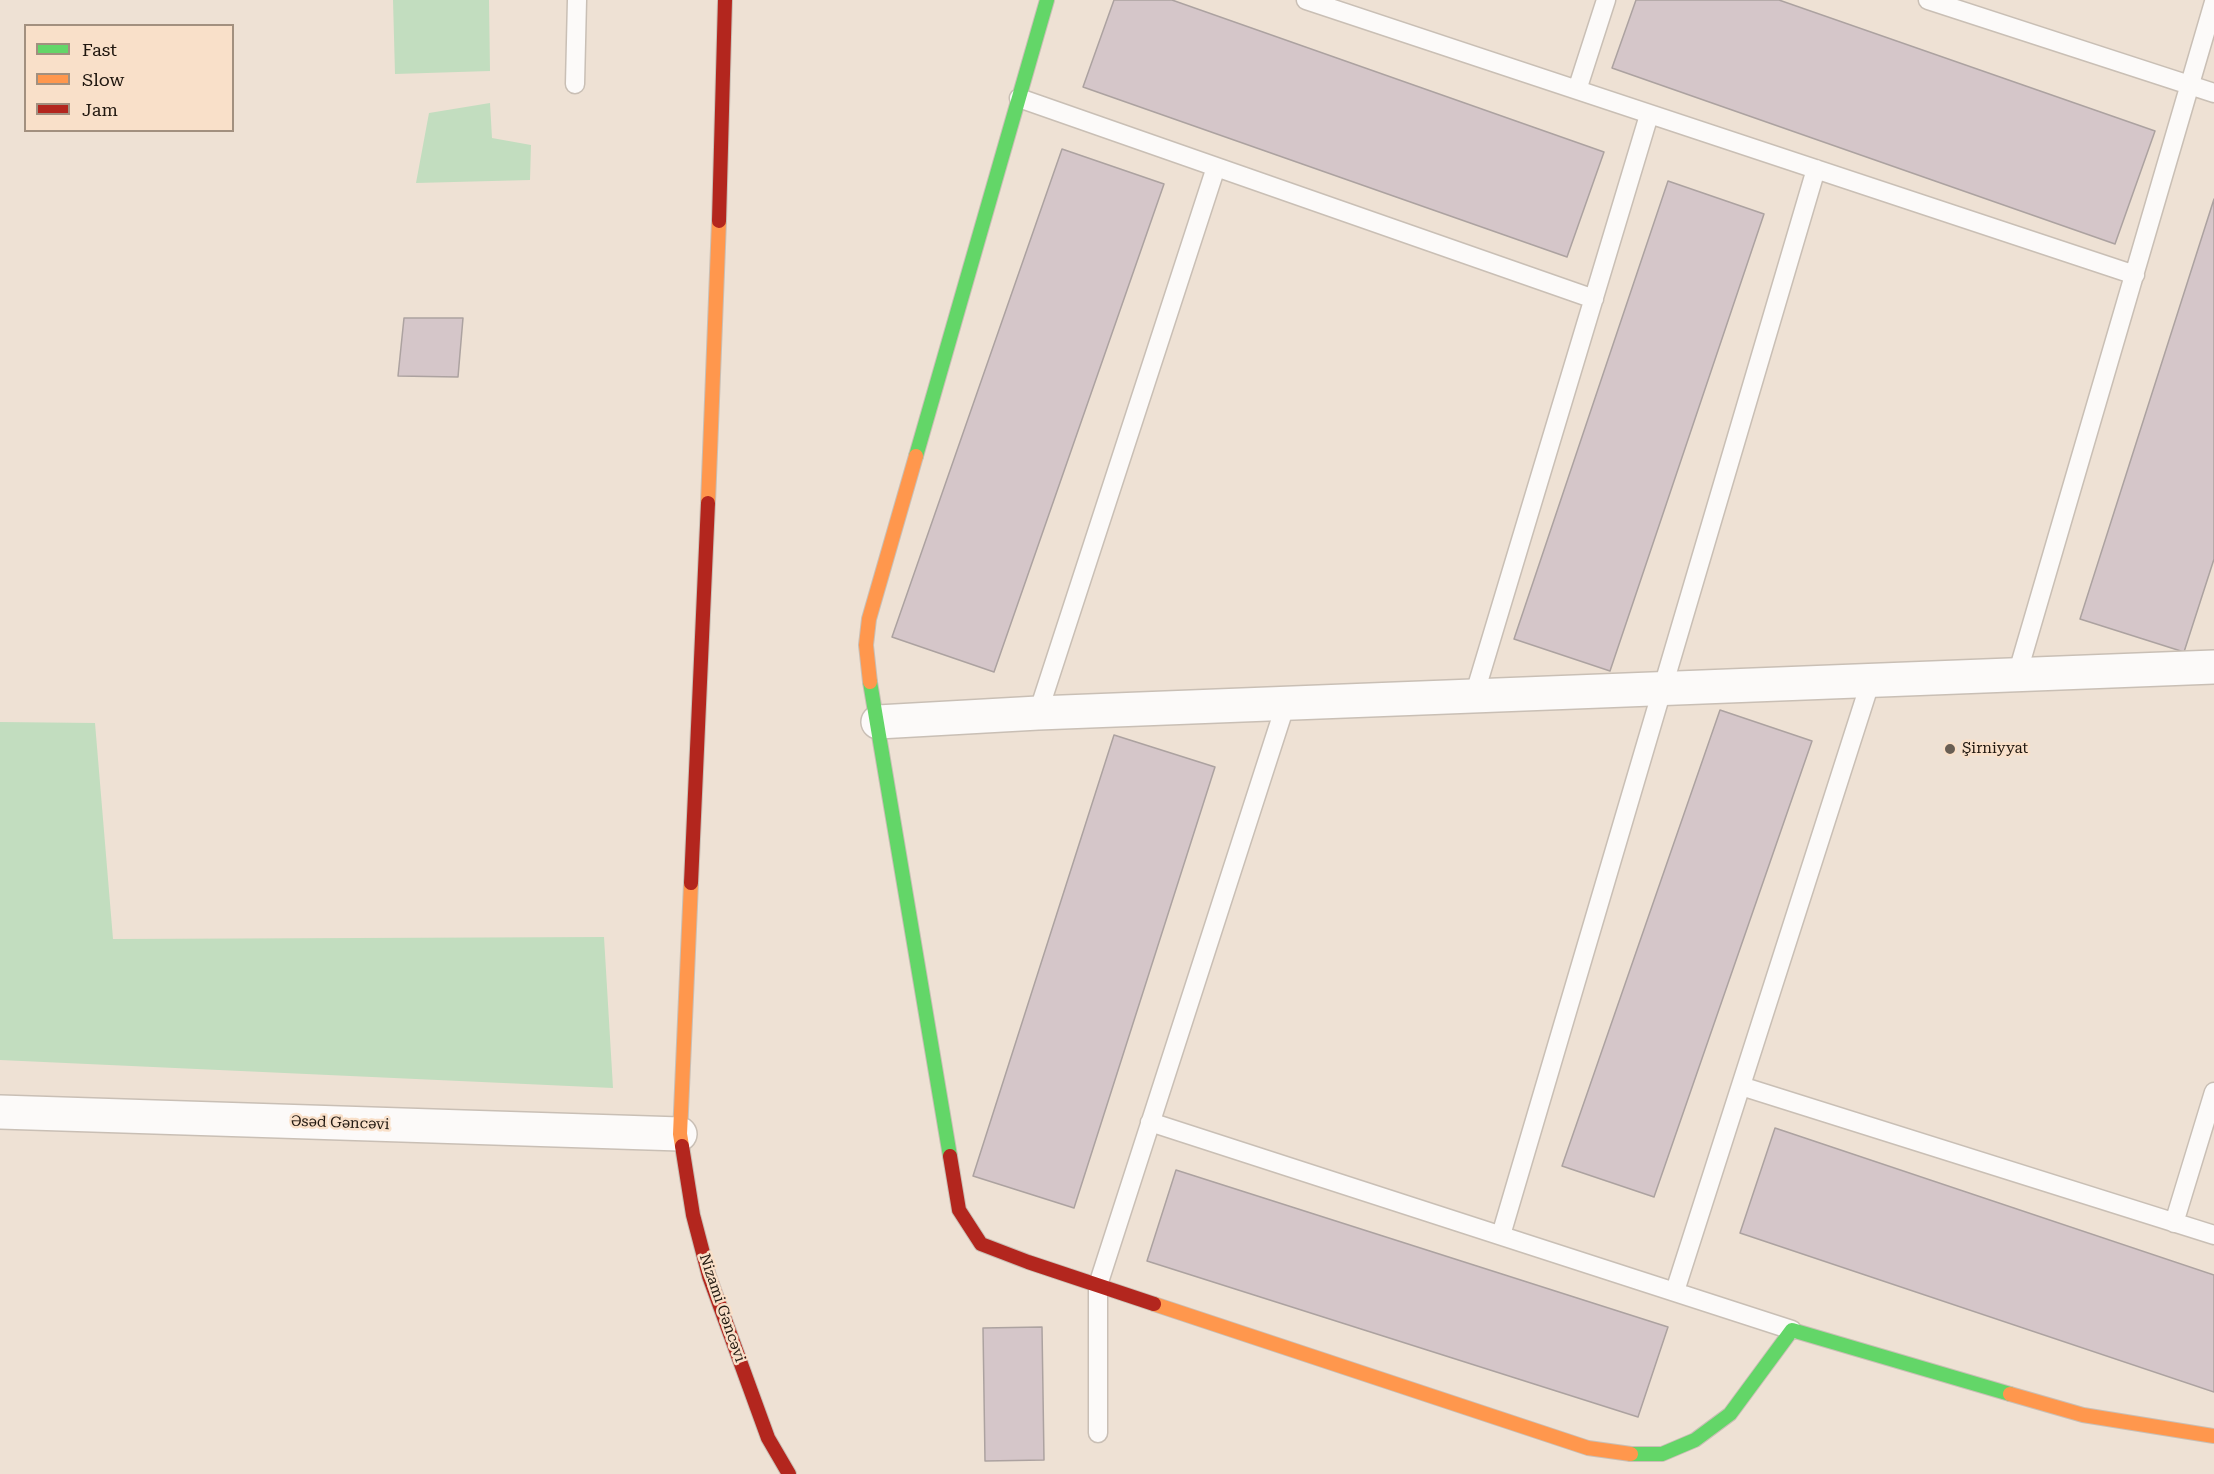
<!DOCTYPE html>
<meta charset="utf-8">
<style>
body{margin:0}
#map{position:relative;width:2214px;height:1474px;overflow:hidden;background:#eee1d4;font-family:"Roboto Serif",serif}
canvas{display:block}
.legend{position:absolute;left:24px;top:24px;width:210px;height:108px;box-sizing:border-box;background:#f9e0c9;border:2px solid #a2907f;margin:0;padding:8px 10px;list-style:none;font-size:18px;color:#20170f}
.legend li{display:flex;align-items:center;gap:12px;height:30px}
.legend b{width:30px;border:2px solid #a2907f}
</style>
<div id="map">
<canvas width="2214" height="1474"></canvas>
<ul class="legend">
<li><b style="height:8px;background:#63d668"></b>Fast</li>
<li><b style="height:8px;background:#ff974d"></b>Slow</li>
<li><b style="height:8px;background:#b3261e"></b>Jam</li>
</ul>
</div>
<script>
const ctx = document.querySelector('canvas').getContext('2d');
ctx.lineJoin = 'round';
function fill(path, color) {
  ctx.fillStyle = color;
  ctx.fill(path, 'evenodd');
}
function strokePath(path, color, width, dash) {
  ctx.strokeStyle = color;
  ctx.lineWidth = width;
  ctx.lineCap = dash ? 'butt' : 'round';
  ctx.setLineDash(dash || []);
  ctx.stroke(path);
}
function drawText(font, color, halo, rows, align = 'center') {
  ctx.font = font + ' "Roboto Serif",serif';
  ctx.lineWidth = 5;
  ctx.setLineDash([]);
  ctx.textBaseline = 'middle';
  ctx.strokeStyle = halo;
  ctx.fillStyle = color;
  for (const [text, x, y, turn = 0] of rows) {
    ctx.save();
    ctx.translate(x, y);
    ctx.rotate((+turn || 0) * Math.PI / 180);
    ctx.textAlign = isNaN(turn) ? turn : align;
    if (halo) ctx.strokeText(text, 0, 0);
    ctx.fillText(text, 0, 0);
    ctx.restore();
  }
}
fill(new Path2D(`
 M393,0H489L490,71L395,74Z
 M490,103L492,138L531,145L530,180L416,183L429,113Z
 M0,722L95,723L113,939L604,937L613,1088L0,1060Z`), '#c2ddbf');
const building = new Path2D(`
 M1114,0H1172L1604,152L1567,257L1083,87Z
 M1636,0H1779L2155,131L2115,244L1612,68Z
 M1062,149L1164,184L994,672L892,637Z
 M1668,181L1764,214L1610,671L1514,639Z
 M2214,199V559L2184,652L2080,619Z
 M404,318H463L458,377L398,376Z
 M1720,710L1812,741L1654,1197L1562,1166Z
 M1114,735L1215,767L1074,1208L973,1176Z
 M1775,1128L2214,1275V1392L1740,1233Z
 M1176,1170L1668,1327L1638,1417L1147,1261Z
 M1042,1327L1044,1460L985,1461L983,1328Z`);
fill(building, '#d5c6c9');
strokePath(building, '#aca2a0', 1.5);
const lane = new Path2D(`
 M1306,0L2135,275
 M1928,0L2214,93
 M575,84L577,0
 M1577,90L1606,0
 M1019,98L1594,299
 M2017,675L2214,2
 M1474,696L1649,115
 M1038,713L1216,167
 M1741,1086L2214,1235
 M1150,1122L1792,1330
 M2174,1223L2214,1092
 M1501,1235L1816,169
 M1675,1291L1871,680
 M1098,1433V1285L1286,703`);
const street = new Path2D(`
 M878,722L1038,713L2214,667
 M0,1112L680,1134`);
const fast = new Path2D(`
 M916,456L1047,0
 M870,682L950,1156
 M1631,1454H1662L1695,1440L1730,1414L1792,1330L2010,1394`);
const slow = new Path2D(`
 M708,503L719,221
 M870,682L866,645L869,619L916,456
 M682,1146L680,1134L691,883
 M1154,1304L1588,1448L1631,1454
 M2010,1394L2083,1415L2214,1436`);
const jam = new Path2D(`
 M719,221L725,0
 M691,883L708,503
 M682,1146L693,1215L709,1276L768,1438L789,1474
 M950,1156L959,1210L981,1244L1028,1262L1154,1304`);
strokePath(lane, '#c9bfb5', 21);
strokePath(street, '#c9bfb5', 36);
strokePath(fast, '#c9bfb5', 16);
strokePath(slow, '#c9bfb5', 16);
strokePath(jam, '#c9bfb5', 16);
strokePath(lane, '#fcfaf9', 18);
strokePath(street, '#fcfaf9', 33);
strokePath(fast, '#63d668', 14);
strokePath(slow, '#ff974d', 14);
strokePath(jam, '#b3261e', 14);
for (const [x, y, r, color] of [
 [1950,749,6,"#685e54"]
]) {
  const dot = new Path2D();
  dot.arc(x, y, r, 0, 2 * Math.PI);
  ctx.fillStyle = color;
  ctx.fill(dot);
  strokePath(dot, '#f9e0c9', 2);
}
drawText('15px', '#20170f', '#f9e0c9', [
 ["Şirniyyat",1962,749]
], 'left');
drawText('15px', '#20170f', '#f9e0c9', [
 ["Əsəd Gəncəvi",340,1123,2],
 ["Nizami Gəncəvi",722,1308,71]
]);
</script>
